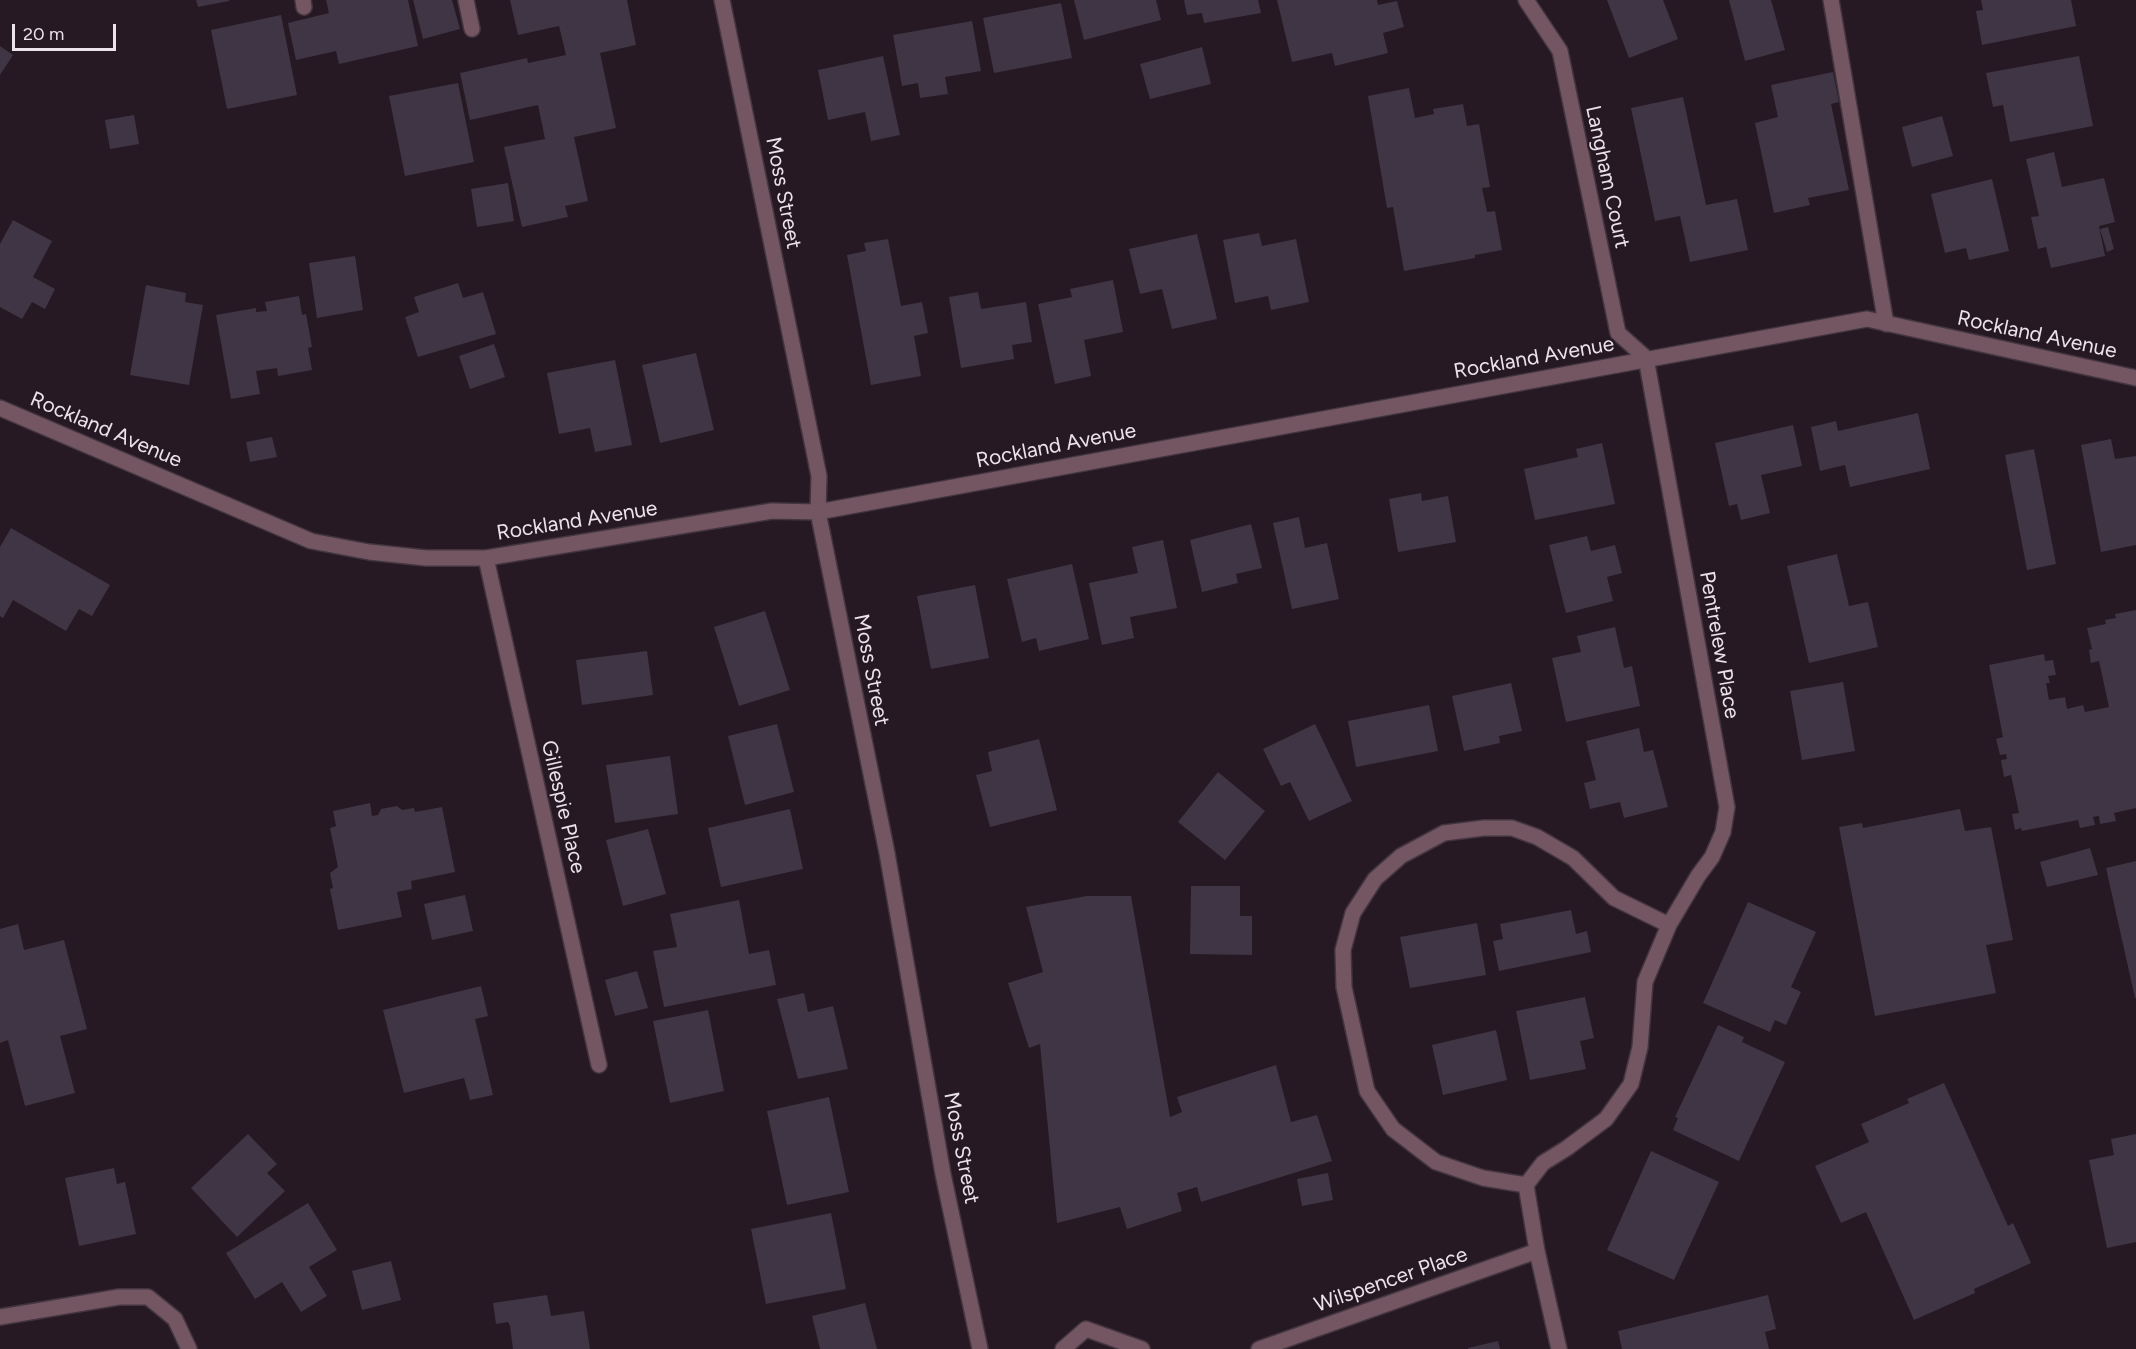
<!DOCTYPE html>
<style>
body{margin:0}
#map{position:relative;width:2136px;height:1349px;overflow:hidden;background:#261923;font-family:Figtree,sans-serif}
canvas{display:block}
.scale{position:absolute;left:12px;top:24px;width:104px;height:27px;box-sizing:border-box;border:3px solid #ece3ea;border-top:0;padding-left:8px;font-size:18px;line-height:21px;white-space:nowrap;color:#ece3ea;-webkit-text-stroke:4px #261923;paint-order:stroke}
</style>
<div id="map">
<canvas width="2136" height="1349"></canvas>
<div class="scale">20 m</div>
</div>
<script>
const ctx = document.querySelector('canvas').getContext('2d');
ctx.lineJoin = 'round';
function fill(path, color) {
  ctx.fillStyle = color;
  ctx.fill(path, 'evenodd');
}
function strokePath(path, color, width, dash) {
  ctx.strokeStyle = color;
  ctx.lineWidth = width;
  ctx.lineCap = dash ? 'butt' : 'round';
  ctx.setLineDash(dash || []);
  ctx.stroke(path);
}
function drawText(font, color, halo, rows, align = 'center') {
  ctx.font = font + ' Figtree,sans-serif';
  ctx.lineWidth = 4.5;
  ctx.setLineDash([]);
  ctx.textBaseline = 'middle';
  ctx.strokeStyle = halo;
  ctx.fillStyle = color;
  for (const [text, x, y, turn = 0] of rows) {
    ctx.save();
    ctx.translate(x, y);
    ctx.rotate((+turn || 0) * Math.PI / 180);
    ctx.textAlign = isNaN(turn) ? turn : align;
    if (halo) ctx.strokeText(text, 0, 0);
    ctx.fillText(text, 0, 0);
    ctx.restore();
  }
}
fill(new Path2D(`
 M196,0H229V1L198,7Z
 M326,0H408L418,46L339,64L336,51L296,60L288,23L329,13Z
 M413,0H452L460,29L423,39Z
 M510,0H627L636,45L600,53L616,128L574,137L588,201L565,206L568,217L522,227L504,147L545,139L538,105L470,120L460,73L527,58L528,63L566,55L559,26L518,35Z
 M1074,0H1156L1161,20L1084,40Z
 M1184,0H1258L1261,13L1204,23L1202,13L1187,15Z
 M1277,0H1377L1378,5L1397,1L1404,27L1383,33L1388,53L1335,66L1332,53L1292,62Z
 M1607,0H1663L1678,39L1629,58Z
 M1729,0H1771L1785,50L1745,61Z
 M1981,0H2071L2076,26L1982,45L1976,11L1983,10Z
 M1061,3L1072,58L994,73L983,18Z
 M281,15L297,95L227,109L211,30Z
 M972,21L981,71L945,77L948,94L920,98L918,83L902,86L893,35Z
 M0,46L13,55L0,75Z
 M1202,47L1211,84L1150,99L1140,64Z
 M883,56L900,135L871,141L865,112L828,120L818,70Z
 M2079,56L2093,126L2010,142L2003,105L1993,107L1986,73Z
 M1833,72L1839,102L1831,104L1849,190L1808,198L1810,205L1774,213L1755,123L1778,117L1771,85Z
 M458,83L474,162L405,176L389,96Z
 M1409,88L1415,118L1434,114L1433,109L1463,104L1467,126L1479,124L1490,187L1482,188L1487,212L1495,211L1502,250L1475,255V258L1404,271L1393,207L1387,208L1368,96Z
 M1683,97L1706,205L1737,199L1748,250L1690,262L1680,216L1655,221L1631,108Z
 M134,115L139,144L110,149L105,120Z
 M1942,116L1953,156L1912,167L1902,127Z
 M2054,152L2062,187L2104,178L2115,222L2099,226L2105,256L2051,268L2046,247L2038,249L2031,217L2039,216L2026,159Z
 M1992,179L2009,251L1969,260L1966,248L1945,253L1931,194Z
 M508,183L514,221L477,227L471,189Z
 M13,220L52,241L33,277L55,289L45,309L32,302L22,319L0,307V244Z
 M2108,227L2114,249L2107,252L2100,229Z
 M1259,233L1262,246L1296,239L1309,302L1271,310L1268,296L1235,303L1223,240Z
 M1197,234L1217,319L1172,329L1162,289L1140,294L1129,249Z
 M888,239L901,306L922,302L928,333L914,336L921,376L871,385L847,255L866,251L864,243Z
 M355,256L363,310L317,318L309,263Z
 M1113,280L1123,332L1084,340L1091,376L1055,384L1038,304L1072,297L1070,289Z
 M458,283L463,298L483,292L496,334L418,357L405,317L419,312L414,297Z
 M146,285L186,293L185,302L203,305L189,385L130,375Z
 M978,292L981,309L1026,302L1032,342L1012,345L1014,359L961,368L949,297Z
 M299,296L302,315L306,314L312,347L308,348L312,370L278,376L277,368L256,371L260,394L231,399L216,315L256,308V312L267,311L265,302Z
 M494,344L505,377L470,389L459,356Z
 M696,353L714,430L660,443L642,365Z
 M615,360L632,445L595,452L590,428L559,434L547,373Z
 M1918,413L1930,469L1850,487L1845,465L1820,471L1811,427L1836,421L1838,431Z
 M1793,425L1802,466L1761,475L1770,513L1741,520L1737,504L1729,506L1715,443Z
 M272,437L277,457L250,462L246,442Z
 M2111,439L2115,459L2136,456V545L2101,552L2081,445Z
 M1602,443L1615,504L1535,520L1524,469L1578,457L1576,449Z
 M2034,449L2056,564L2027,570L2005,455Z
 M1421,493L1422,501L1448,496L1456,542L1398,552L1389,499Z
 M1299,517L1305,548L1327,543L1339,599L1292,609L1273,523Z
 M1251,524L1262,568L1236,574L1238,583L1202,592L1190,540Z
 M11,528L110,585L92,616L79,609L66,631L13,600L3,618L0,616V547Z
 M1587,536L1591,551L1615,545L1622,573L1607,577L1613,601L1566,613L1549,545Z
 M1163,540L1177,608L1130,617L1134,638L1102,645L1089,583L1138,573L1132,547Z
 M1837,554L1849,606L1868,602L1878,647L1809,663L1787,566Z
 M1072,564L1089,639L1039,651L1036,638L1022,642L1007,579Z
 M975,585L989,658L931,669L917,596Z
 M2136,610V808L2114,813L2116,821L2100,824L2099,816L2093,817L2095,825L2080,828L2078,820L2022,831L2021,828L2015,830L2012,814L2019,813L2011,775L2004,777L2001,760L2007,759L2006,754L2000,755L1996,739L2003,737L1989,665L2044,654L2045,661L2053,660L2056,675L2048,676L2050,683H2046L2049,700L2065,697L2067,709L2083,705L2085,712L2109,707L2099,661L2091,663L2089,650L2092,649L2087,628L2106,624L2105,620L2116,618L2115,614Z
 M765,611L790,690L739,706L714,627Z
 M1615,627L1624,668L1632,666L1640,706L1566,722L1552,658L1581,652L1577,636Z
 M647,651L653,695L582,705L576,660Z
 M1843,682L1855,751L1802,760L1790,691Z
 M1511,683L1522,731L1499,736L1500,743L1464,751L1452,696Z
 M1429,705L1438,751L1356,767L1348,721Z
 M777,724L794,792L745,805L728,736Z
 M1315,724L1352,801L1309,821L1290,782L1281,786L1263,749Z
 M1639,728L1644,752L1653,750L1668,807L1624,818L1620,802L1590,809L1584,783L1596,780L1586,741Z
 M1039,739L1057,810L990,827L976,775L992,771L988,752Z
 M670,756L678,814L615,823L606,765Z
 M1218,772L1265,811L1225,860L1178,822Z
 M370,803L372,816L378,815L381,809L397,806L402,810L414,808L415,812L442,807L455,872L411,881L412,889L397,892L402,917L338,930L330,889L333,888L330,873L338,867L330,828L336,826L333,811Z
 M790,809L803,869L721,887L708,828Z
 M1960,809L1965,831L1991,827L2013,940L1986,945L1996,993L1875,1016L1839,827L1862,823L1863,828Z
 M648,829L666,894L623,906L606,840Z
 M2090,848L2098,875L2047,887L2040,862Z
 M2136,861V998H2135L2106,868Z
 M1191,886H1240V916H1252V955L1190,954Z
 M465,895L473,931L432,940L424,904Z
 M1087,896H1131L1170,1117L1182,1112L1177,1097L1276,1065L1291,1122L1317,1115L1332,1161L1201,1202L1197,1187L1177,1193L1182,1211L1127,1229L1120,1207L1057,1223L1040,1044L1029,1048L1008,983L1043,972L1026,907Z
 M739,900L749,954L769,950L776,985L664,1007L653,951L677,947L670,914Z
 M1748,902L1816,932L1791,987L1801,992L1786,1025L1775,1020L1770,1032L1703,1003Z
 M1571,910L1576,934L1587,931L1591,952L1499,971L1493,941L1503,939L1500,924Z
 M1477,923L1486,975L1410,988L1400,937Z
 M18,924L24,950L64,940L87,1029L60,1036L75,1093L25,1106L8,1040L0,1043V929Z
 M637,971L648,1008L615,1016L605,980Z
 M481,986L488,1016L475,1019L493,1095L470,1100L464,1078L404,1093L383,1010Z
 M804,993L808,1012L833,1006L848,1069L798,1079L777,999Z
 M1585,997L1594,1038L1580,1041L1586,1069L1530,1080L1516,1011Z
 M708,1010L724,1091L670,1103L653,1021Z
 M1718,1025L1744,1037L1742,1042L1785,1062L1739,1161L1673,1130L1678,1118L1675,1117Z
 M1496,1030L1507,1080L1443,1095L1432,1045Z
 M1944,1083L2008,1226L2013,1223L2031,1263L1974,1289L1975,1293L1914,1320L1866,1212L1841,1223L1815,1166L1869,1142L1861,1124L1909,1103L1907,1099Z
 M829,1097L849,1192L787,1205L767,1111Z
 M248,1134L277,1164L267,1173L285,1191L237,1237L191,1188Z
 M2136,1134V1242L2107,1248L2089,1160L2114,1155L2111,1139Z
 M1651,1151L1719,1182L1674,1280L1607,1250Z
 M114,1168L117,1184L125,1182L136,1234L79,1246L65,1178Z
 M1328,1173L1333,1200L1302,1206L1297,1179Z
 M308,1203L337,1250L309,1267L327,1296L301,1312L282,1282L255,1299L226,1253Z
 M831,1213L846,1289L766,1304L751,1229Z
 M391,1261L401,1300L362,1310L352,1271Z
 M547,1295L551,1316L584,1311L590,1349H513L510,1326L508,1322L496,1324L493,1303Z
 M1768,1295L1776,1329L1765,1332L1769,1349H1622L1618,1331Z
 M865,1303L877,1349H820L812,1316Z
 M1498,1341L1500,1349H1468V1348Z`), '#3f3544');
const service = new Path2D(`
 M303,0L304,7
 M466,0L472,29
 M1831,0L1886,324`);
const minor = new Path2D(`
 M1526,0L1560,51L1618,333L1646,358L1727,807L1723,832L1712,857L1698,876L1669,925
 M486,558L599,1065
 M1484,828H1512L1537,837L1573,858L1614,898L1669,925L1645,982L1640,1047L1631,1084L1606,1119L1567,1148L1543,1163L1526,1185L1483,1178L1436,1162L1393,1129L1367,1091L1344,987L1343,950L1353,913L1375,879L1401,856L1444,833Z
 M1526,1185L1537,1251L1559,1349
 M0,1317L119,1297H148L175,1319L189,1349
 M1063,1349L1086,1329L1142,1349
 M1259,1349L1537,1251`);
const tertiary = new Path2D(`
 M722,0L819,476L818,512L887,853L943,1174L980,1349
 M0,408L311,541L369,552L426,558H486L772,511L818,512L1867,319L2136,378`);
strokePath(service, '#42353f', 18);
strokePath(minor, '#42353f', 18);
strokePath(tertiary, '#42353f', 18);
strokePath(service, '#735662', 15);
strokePath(minor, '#735662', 15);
strokePath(tertiary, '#735662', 15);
drawText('21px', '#ece3ea', '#261923', [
 ["Langham Court",1607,177,78],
 ["Moss Street",783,193,79],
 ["Rockland Avenue",2037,335,12],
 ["Rockland Avenue",1534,358,-10],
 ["Rockland Avenue",106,430,23],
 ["Rockland Avenue",1056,446,-11],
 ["Rockland Avenue",577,521,-9],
 ["Pentrelew Place",1719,645,80],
 ["Moss Street",871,670,79],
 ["Gillespie Place",563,807,77],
 ["Moss Street",961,1148,79],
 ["Wilspencer Place",1391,1280,-19]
]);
</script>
